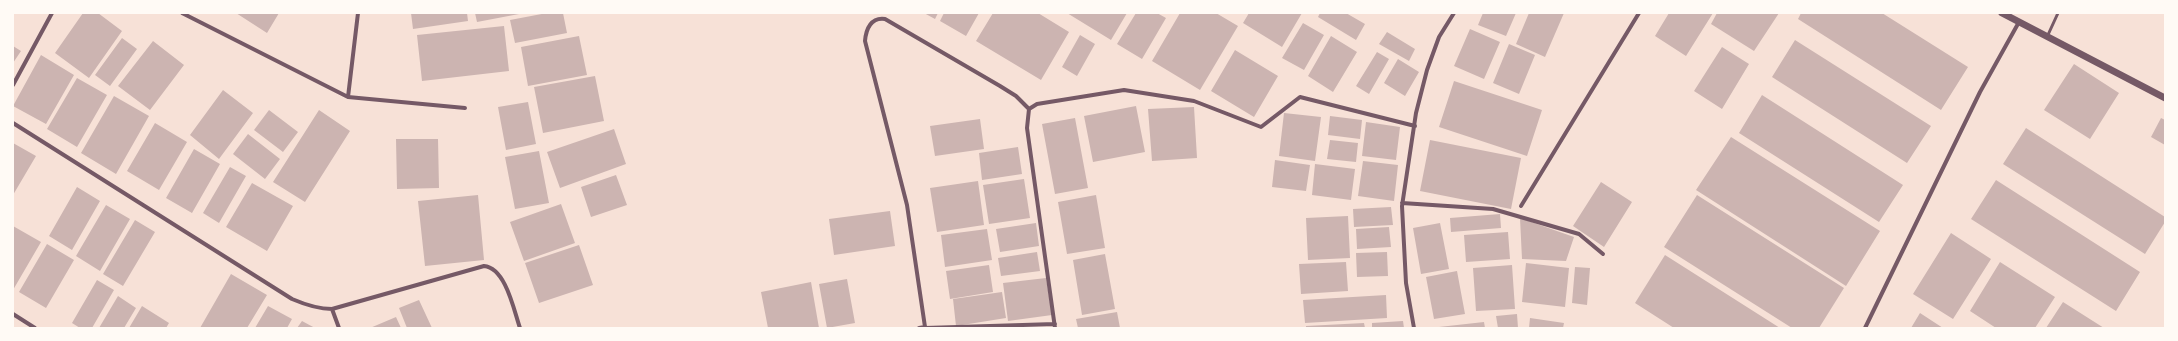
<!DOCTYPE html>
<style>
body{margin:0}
#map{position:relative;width:2178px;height:341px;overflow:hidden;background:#f7e1d7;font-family:"PT Sans",sans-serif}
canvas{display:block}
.frame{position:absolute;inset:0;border:14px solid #fffaf5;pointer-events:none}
</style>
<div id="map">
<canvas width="2178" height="341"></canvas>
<div class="frame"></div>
</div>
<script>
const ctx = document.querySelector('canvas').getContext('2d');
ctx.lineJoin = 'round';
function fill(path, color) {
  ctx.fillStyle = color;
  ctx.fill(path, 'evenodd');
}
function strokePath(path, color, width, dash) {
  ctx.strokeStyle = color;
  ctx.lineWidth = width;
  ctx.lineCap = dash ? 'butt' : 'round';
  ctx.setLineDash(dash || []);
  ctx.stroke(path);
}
fill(new Path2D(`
 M83,13H98L122,31L89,78L55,53Z
 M236,13H279L267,33Z
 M411,13H467L468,21L413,29Z
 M475,13H519V14L477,22Z
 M547,13H563L567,33L515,43L510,20Z
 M924,13H938L935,19Z
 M944,13H979L966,36L940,21Z
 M993,13H1038L1069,32L1041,80L976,41Z
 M1067,13H1127L1111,40Z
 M1136,13H1157L1166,18L1142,59L1117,44Z
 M1180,13H1216L1238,26L1200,90L1152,61Z
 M1249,13H1302L1282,47L1243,23Z
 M1320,13H1346L1365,24L1356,40L1318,17Z
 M1483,13H1516L1506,36L1478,25Z
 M1529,13H1564L1545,57L1516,44Z
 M1669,13H1713L1686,56L1655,36Z
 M1717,13H1779L1754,51L1711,24Z
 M1801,13H1882L1968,67L1941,110L1798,19Z
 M1303,23L1324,35L1304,70L1282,58Z
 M504,26L509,71L422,81L417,35Z
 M1470,29L1500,42L1484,79L1454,66Z
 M1387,32L1415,49L1409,61L1379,44Z
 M1080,35L1095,44L1077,76L1062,67Z
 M579,36L587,75L528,86L521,47Z
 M1331,36L1357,52L1333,92L1308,76Z
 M122,38L137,49L110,86L95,75Z
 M1795,40L1931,126L1907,163L1772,77Z
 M153,41L184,65L150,110L118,86Z
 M1509,44L1535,55L1519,94L1493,83Z
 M13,46L21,51L13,63Z
 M1722,47L1749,64L1722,109L1694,91Z
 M1235,50L1278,76L1254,117L1211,91Z
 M1377,52L1389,59L1369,94L1356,86Z
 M41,55L74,75L46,124L13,106Z
 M1398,59L1419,72L1405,96L1384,83Z
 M2074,64L2119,93L2090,139L2044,110Z
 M595,76L604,121L543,133L534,87Z
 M77,78L107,95L77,147L47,129Z
 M1454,81L1542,110L1527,156L1439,127Z
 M223,90L253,113L219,159L190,135Z
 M1762,95L1903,185L1879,222L1739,133Z
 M114,96L149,116L116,174L81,153Z
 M528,102L536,144L506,150L498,107Z
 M1136,106L1145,152L1093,162L1084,116Z
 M1194,107L1197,158L1152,161L1148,109Z
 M269,110L298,132L283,152L254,130Z
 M319,110L350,131L305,202L273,182Z
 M1284,113L1321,117L1315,161L1279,156Z
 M1330,116L1362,120L1360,139L1328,135Z
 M1075,118L1088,188L1055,194L1042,124Z
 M2161,118L2165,120V145L2151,137Z
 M980,119L984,149L935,156L930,126Z
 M1366,122L1400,127L1396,160L1362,156Z
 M155,123L187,142L159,190L127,171Z
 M2026,128L2165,217V222L2145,254L2003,164Z
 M614,129L626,164L560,188L547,152Z
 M248,134L280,159L265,179L233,154Z
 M1731,137L1880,231L1846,286L1696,190Z
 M396,139H438L439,188L397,189Z
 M1330,140L1358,143L1356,162L1327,159Z
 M1430,140L1521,158L1511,209L1420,191Z
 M13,143L36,156L13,195Z
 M1018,147L1022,174L982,180L979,153Z
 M194,149L220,164L192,213L166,198Z
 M539,151L549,203L515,209L505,157Z
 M1275,160L1310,165L1306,191L1272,187Z
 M1363,161L1398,165L1394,201L1358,196Z
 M1315,164L1355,169L1351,200L1312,195Z
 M230,167L246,176L219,223L203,213Z
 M616,175L627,205L591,217L581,187Z
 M1024,179L1030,218L989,224L983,185Z
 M1996,180L2140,272L2116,311L1971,219Z
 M978,181L984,225L937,232L930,188Z
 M1601,182L1632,202L1604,247L1573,226Z
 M252,183L293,206L267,251L226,227Z
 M77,187L100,201L72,250L49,236Z
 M478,195L484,260L425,266L418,201Z
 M1096,195L1105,248L1067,254L1058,202Z
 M1697,195L1844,288L1819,328H1792L1664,247Z
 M561,204L575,243L524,261L510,222Z
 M106,205L130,219L100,271L76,256Z
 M1391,207L1393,225L1354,227L1353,209Z
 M890,211L895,246L834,255L829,219Z
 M1500,214L1501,228L1451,232L1450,218Z
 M1348,216L1350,258L1308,260L1306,218Z
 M1520,218L1574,237L1566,261L1522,259Z
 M135,220L155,232L123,286L103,274Z
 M1036,223L1039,246L1000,252L996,229Z
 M1440,223L1449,269L1421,274L1413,228Z
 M13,226L41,242L13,290Z
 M1389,227L1391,247L1357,249L1356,229Z
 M987,229L992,260L945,267L941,235Z
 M1508,232L1510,259L1466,262L1464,235Z
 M1951,233L1991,259L1953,319L1913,294Z
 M47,244L74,260L46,308L19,292Z
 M579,245L593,285L539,303L525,263Z
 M1037,252L1040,271L1001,276L998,258Z
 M1387,252L1388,276L1357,277L1356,253Z
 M1105,254L1115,309L1082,315L1073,260Z
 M1665,255L1780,328H1674L1635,303Z
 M1346,262L1348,291L1301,294L1299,264Z
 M2000,262L2055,297L2035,328H1996L1970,311Z
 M1526,263L1569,268L1565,307L1522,302Z
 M989,265L993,292L950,299L946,271Z
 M1512,265L1515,309L1476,311L1473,268Z
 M1575,267L1590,268L1587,305L1572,303Z
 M1457,271L1465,314L1434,319L1426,277Z
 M231,274L267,295L247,328H200Z
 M1046,278L1052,315L1008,321L1003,283Z
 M847,279L855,323L827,328L819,284Z
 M97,280L114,290L92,328H80L72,323Z
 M811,282L819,328H768L761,292Z
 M1002,292L1006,318L956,326L953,299Z
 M1386,295L1387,318L1305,323L1303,300Z
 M118,296L136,308L124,328H99Z
 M419,300L432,328H407L399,308Z
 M2063,302L2104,328H2046Z
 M142,306L169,323L166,328H129Z
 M268,306L292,319L287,328H255Z
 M1117,312L1120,328H1078L1076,319Z
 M1920,313L1943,328H1911Z
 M1517,314L1518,328H1498L1496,316Z
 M396,317L401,328H370Z
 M1530,318L1564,323L1563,328H1529Z
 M302,321L315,328H297Z
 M1403,321L1404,328H1372V323Z
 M1484,322L1485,328H1439V327Z
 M1364,323L1365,328H1306V326Z`), '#ccb4b1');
strokePath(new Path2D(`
 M2047,37L2058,13`), '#755966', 3);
strokePath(new Path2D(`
 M182,13L348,97L465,108
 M13,85L52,13
 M348,97L358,13
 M1029,109L1037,104L1124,90L1194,101L1261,127L1300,97L1415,126
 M1029,109L1027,128L1055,328
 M13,123L292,299C306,305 318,309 332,309L484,266C506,268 514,311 520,328
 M1402,203L1493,209L1579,234L1603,254
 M1521,206L1639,13
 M332,309L339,328
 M13,314L35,328
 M919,328L925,327L907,205L865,41C866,29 871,17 885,19L1000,86L1016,96L1029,109
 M925,328L1055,324
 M1414,328L1406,283L1402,206L1416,113L1427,70L1439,37L1454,13
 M1865,328L1980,92L2019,22`), '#755966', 4);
strokePath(new Path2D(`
 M2002,13L2165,98`), '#755966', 7);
</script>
